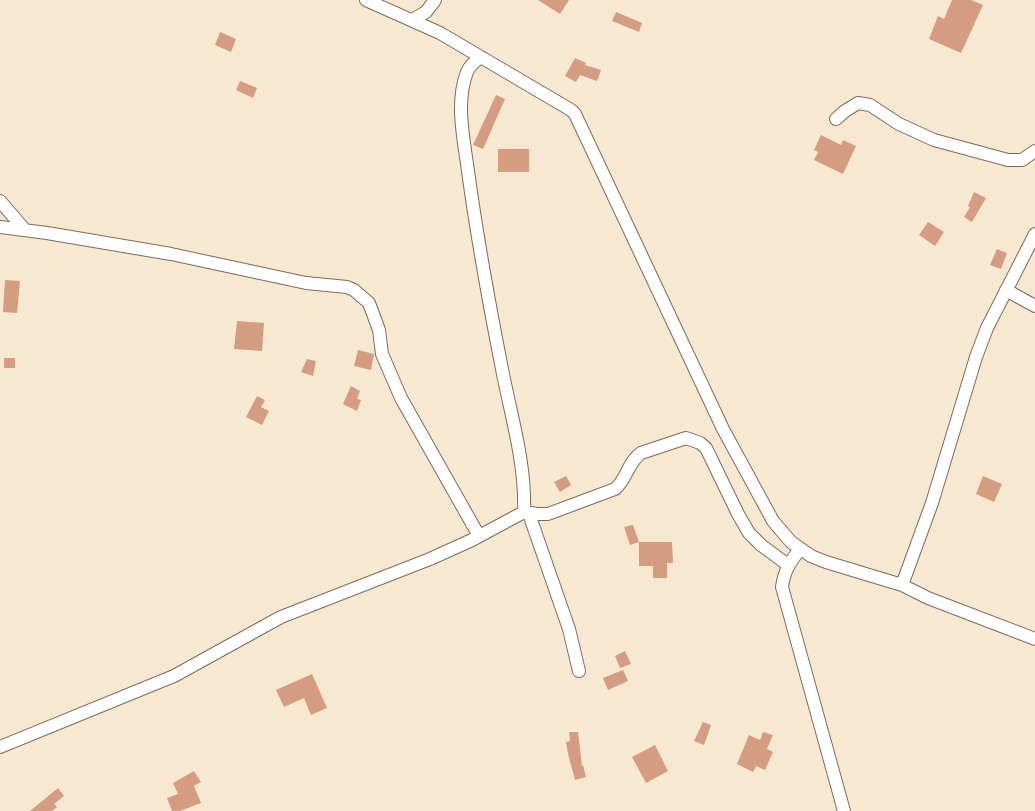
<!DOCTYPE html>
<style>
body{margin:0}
canvas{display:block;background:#f7e8d2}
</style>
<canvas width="1035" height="811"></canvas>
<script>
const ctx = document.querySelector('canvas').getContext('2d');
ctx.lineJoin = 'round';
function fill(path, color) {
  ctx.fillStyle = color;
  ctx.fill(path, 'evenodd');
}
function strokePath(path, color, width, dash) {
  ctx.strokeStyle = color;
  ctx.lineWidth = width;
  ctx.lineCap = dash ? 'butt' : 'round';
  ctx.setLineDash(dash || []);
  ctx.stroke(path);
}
fill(new Path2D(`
 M538,0H569L560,14Z
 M952,0H971L983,5L961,53L929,39L938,16L944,19Z
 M616,12L642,23L639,32L612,21Z
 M220,32L236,39L231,52L215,45Z
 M575,58L586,63L585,65L601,70L597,81L580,75L576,82L565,76Z
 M240,81L257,88L253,98L236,90Z
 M496,95L505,99L483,149L473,145Z
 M821,135L841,145L843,140L856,146L843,174L814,160L818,152L814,150Z
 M498,149H529V172H498Z
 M974,192L986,198L972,222L964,217L970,207L968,206Z
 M928,222L944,232L935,246L919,235Z
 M997,249L1007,253L1001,269L990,265Z
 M5,280L20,281L17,313L3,312Z
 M237,321L264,323L262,351L234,349Z
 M358,350L374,354L371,370L354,366Z
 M4,358H15V368H4Z
 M307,359L316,361L313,376L301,372Z
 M351,386L360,391L357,399L361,400L357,411L343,404Z
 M257,396L265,400L261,407L269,411L262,425L246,417Z
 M566,476L571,485L560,492L554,482Z
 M983,476L1002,484L994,502L976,494Z
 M633,525L639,542L630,545L624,527Z
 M639,542H672L673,563H667V578H653V566H639Z
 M625,651L631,664L620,668L615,656Z
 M623,670L628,681L608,690L603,678Z
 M312,674L327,708L311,715L304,698L284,707L276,690Z
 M703,722L711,725L704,745L694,741Z
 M569,732H578L582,766L583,765L586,777L575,780L568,754L566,742L570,741Z
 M763,732L773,735L767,749L773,752L765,770L756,766L753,772L737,764L749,735L760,740Z
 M655,745L668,771L646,783L632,757Z
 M194,771L201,782L194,786L201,803L180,811H172L167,798L178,794L173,783Z
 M58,788L64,796L54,804L57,807L52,811H30Z`), '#d49c80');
const minor = new Path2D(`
 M366,0L440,33L571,110L575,114L723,429L773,521L791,542L811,556L826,562L902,585L928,598L1035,639
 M412,20L426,12L435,0
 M481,57C475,61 470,65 467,72C455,103 464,140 468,171C477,237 489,303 502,369C511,416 526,464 524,512
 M836,119L845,111L858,103L870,105L899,124L934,140L1008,160H1022L1035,151
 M0,201L25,230
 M0,227L47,233L171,254L306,283L347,287L354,290L369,303L379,330L382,354L401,398L479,536
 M1006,290L1035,306
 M529,514L569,629L579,671
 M800,549C790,562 784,571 782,587L844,811
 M902,585L932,503L976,357L987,328L1035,234
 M0,747L174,676L281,617L430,559L472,540L524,512L538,514H548L615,489C627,479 628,462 641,453L686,438L700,443L706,448L738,514L749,533L761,545L788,565`);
strokePath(minor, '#7d6c5d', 14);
strokePath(minor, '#fff', 12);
</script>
